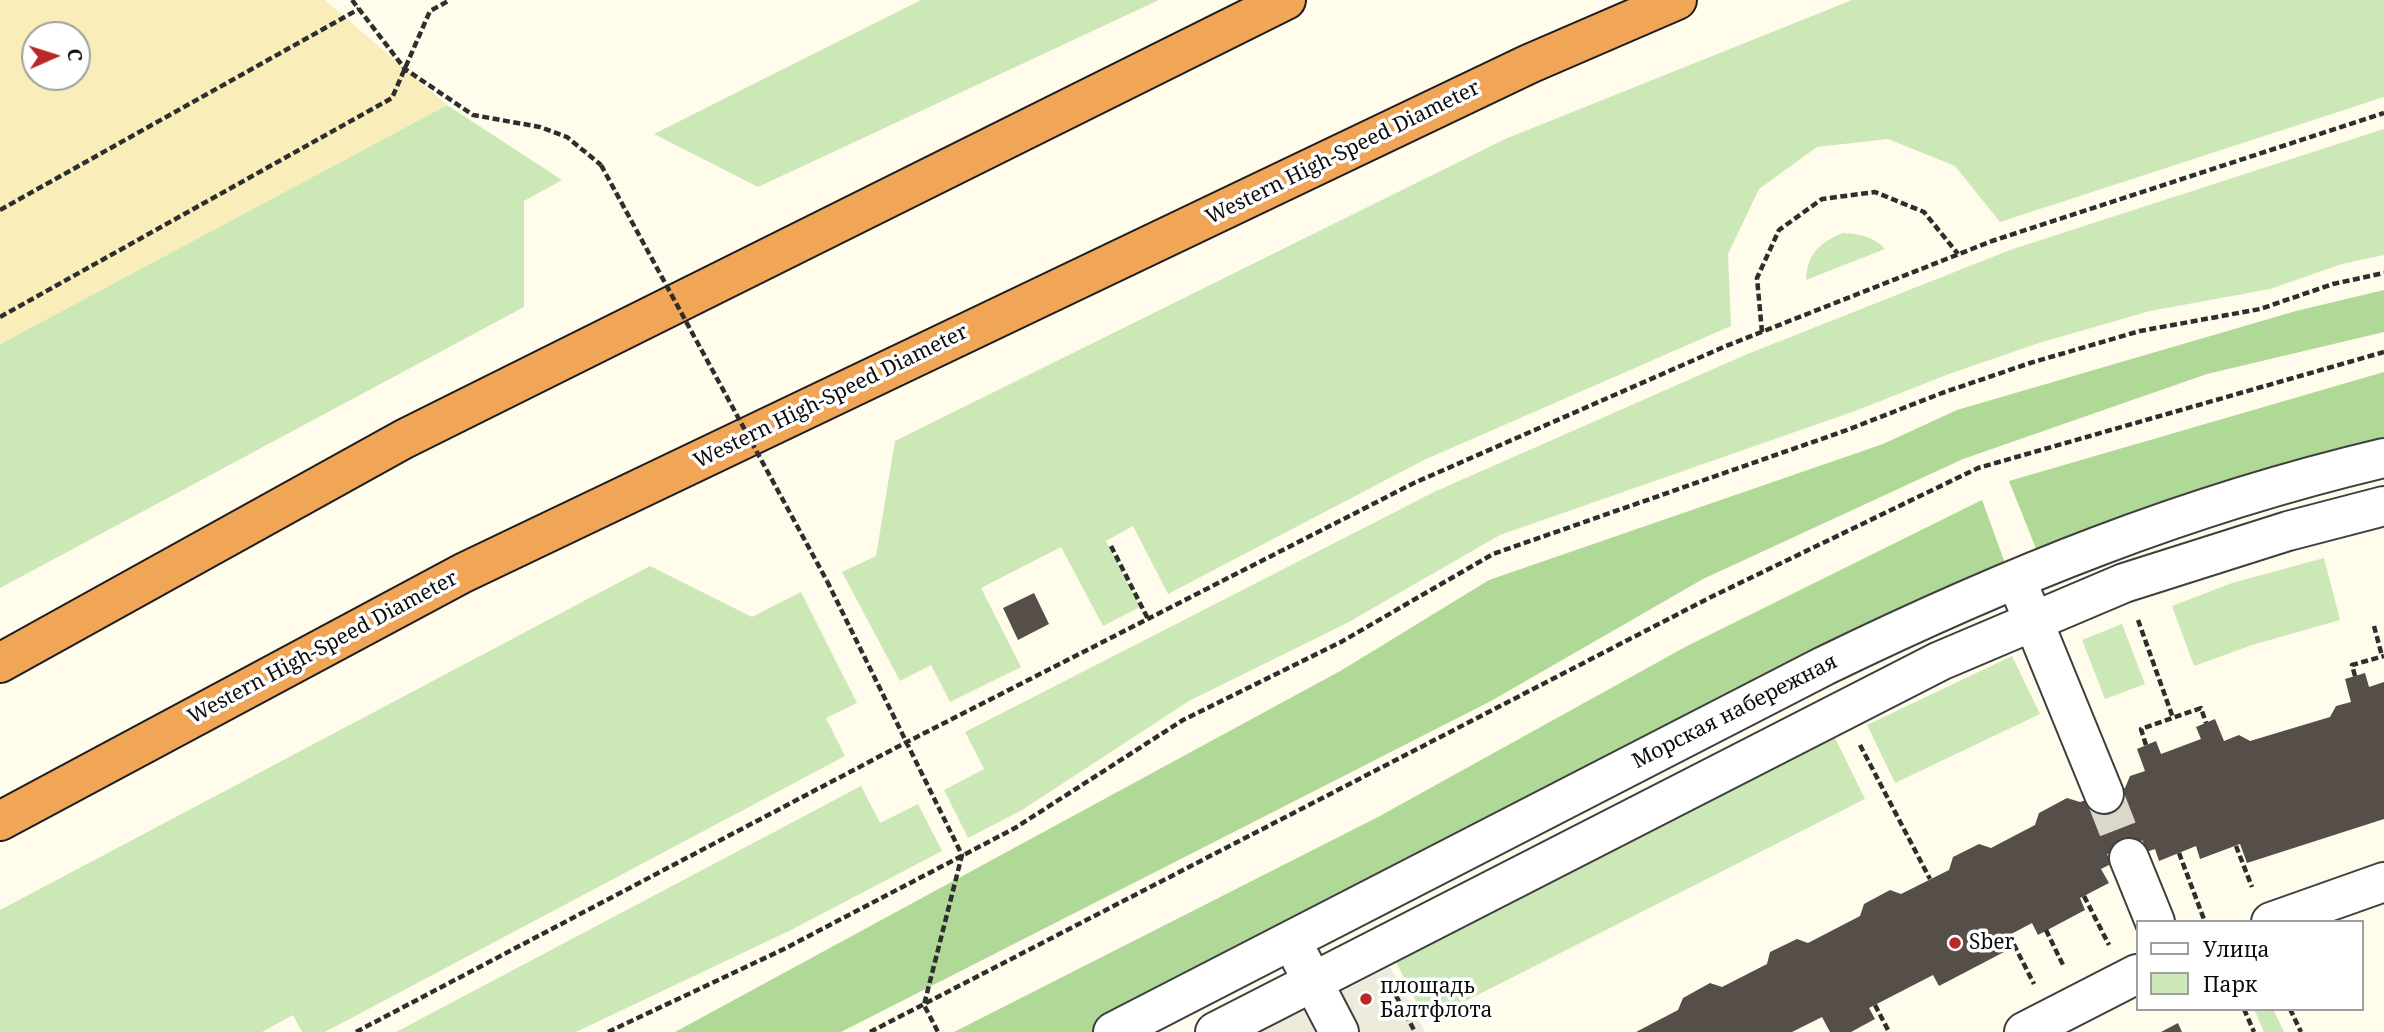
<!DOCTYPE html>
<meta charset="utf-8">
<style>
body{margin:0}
#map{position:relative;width:2384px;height:1032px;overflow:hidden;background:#fffcec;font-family:"Noto Serif",serif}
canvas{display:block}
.legend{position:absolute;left:2136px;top:920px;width:228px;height:91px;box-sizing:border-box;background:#fff;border:2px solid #9e9e9e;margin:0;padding:9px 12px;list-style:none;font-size:21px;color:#0c0c0c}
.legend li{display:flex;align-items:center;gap:14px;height:35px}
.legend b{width:35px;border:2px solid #9e9e9e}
.north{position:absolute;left:21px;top:21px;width:70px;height:70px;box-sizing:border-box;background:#fff;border:2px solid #9e9e9e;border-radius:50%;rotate:87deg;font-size:19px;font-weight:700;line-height:28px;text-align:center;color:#0c0c0c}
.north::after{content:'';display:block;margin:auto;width:24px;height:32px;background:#b92928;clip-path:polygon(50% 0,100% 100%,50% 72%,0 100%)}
</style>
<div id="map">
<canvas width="2384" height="1032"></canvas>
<ul class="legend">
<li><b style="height:9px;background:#fff"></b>Улица</li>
<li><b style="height:19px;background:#cde8b7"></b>Парк</li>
</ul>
<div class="north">С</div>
</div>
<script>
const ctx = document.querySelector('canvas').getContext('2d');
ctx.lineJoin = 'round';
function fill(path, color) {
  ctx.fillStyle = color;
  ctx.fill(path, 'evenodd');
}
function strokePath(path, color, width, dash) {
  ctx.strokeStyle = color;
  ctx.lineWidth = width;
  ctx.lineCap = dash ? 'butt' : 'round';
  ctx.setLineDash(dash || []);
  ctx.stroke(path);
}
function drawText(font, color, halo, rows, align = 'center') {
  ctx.font = font + ' "Noto Serif",serif';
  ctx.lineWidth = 7;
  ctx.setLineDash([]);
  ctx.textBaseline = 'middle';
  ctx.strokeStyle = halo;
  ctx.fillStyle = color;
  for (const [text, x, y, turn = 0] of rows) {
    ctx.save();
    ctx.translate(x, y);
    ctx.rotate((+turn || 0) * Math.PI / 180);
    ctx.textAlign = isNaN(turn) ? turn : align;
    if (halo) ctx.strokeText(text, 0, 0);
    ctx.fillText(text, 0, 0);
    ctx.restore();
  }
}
fill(new Path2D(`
 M921,0H1159L758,187L654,134Z
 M1852,0H2384V97L2000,222L1955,166L1888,139L1817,147L1759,189L1728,254L1731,326L1424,460L1168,594L1133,526L1106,541L1140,607L1103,626L1061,547L981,588L1021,667L950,702L931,665L900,681L842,572L876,556L895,441L1505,139Z
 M447,105L562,180L524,201V307L0,588V344Z
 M2384,129V255L2342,264L2270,289L2150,311L2039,343L1949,374L1855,411L1500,535L1347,623L1189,701L1022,810L968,838L944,790L984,769L965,732L1434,492L1745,355L2010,250Z
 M1843,233C1859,234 1873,236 1885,249L1806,280C1807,254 1820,242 1843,233Z
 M2324,558L2340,620L2252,645L2194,666L2172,606L2232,583Z
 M650,566L752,617L801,592L857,703L826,718L845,756L325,1032H302L293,1015L262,1032H0V910Z
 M2122,624L2145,684L2105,699L2082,640Z
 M2012,656L2040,714L1895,783L1867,725Z
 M1835,738L1865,799L1426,1021L1395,960Z
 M861,786L880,823L918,804L942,851L791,930L576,1032H396Z
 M2254,1009H2273L2284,1032H2264Z`), '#cde8b7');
fill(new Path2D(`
 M2384,290V332L2207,374L1963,459L1703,579L1491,701L841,1032H675L1342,670L1489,580L1883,444L1957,410L2296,311Z
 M2384,372V443L2037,551L2009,481Z
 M1982,500L2006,566L1418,863L1093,1032H954L1378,817L1687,646Z`), '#b0d896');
fill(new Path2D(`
 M0,0H325L447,105L0,344ZM35,35H77V77H35Z`), '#f9eeb9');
fill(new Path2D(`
 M1390,967L1425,1032H1260Z`), '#eeeadc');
fill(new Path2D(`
 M1034,593L1049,624L1018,640L1003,608Z
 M2365,673L2369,687L2384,682V819L2247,863L2240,844L2200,859L2196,846L2159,861L2155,849L2111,864L2101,869L2109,883L2080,898L2085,910L2038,935L2032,923L1998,941L2004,952L1939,986L1933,975L1869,1008L1875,1019L1851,1032H1830L1822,1017L1792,1032H1636L1678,1010L1683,998L1710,983L1722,987L1767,964L1770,952L1797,939L1808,943L1860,916L1864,904L1890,890L1901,894L1949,870L1953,857L1979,844L1991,848L2035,825L2039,813L2067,798L2080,802L2125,788L2130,776L2145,771L2137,749L2156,741L2161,754L2201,739L2196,727L2215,719L2224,741L2239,735L2250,741L2330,717L2336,706L2351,702L2345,679Z
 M2178,1023L2182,1032H2161Z`), '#554e49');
strokePath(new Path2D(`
 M2104,794L2129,858`), '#dbd8ca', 38, [38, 19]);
const minor = new Path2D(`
 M2023,596L2104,794
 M2129,858L2155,922
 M2271,922L2384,882
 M1301,959L1339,1032
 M1113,1032L1824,666C2007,577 2185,505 2384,458
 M1215,1032L1940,661L2124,583L2288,531L2384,506
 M2024,1032L2137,974`);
const highway = new Path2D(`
 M0,663L404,439L1286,0
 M0,821L463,573L1529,64L1677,0`);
strokePath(minor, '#3f3f3f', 42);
strokePath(highway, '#1d1d1d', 42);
strokePath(new Path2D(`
 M352,0L405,69L473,115L540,127L567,137L601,165
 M0,210L359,9
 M0,317L392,98L430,11L450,0
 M1762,332L1757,278L1779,230L1822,199L1875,192L1924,212L1958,254
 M1111,546L1148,619
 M827,581L962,855L924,1005L938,1032
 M2138,620L2173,718
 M2374,626L2382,656
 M2355,676L2352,665L2384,656
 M1860,745L1930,879
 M2146,745L2141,729L2201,708L2206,723
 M2236,846L2252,887
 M2179,853L2205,922
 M2084,896L2109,945
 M2046,930L2064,967
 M2009,935L2034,984
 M1391,986L1415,1032
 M1875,1005L1889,1032
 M2244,1009L2254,1032
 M2290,1009L2301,1032
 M356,1032L905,743L1414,483L1726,346L1992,241L2384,113
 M608,1032L784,949L1015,828L1183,720L1341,642L1493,554L1847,430L1942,393L2030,363L2140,331L2260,309L2333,284L2384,273
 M870,1032L1711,597L1978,468L2384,352`), '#2e2e2e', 4.5, [7, 3.5]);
strokePath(minor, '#fff', 38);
strokePath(highway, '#f1a657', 38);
strokePath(new Path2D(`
 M601,165L827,581`), '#2e2e2e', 4.5, [7, 3.5]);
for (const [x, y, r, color] of [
 [1955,943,7,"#b92928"],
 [1366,999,7,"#b92928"]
]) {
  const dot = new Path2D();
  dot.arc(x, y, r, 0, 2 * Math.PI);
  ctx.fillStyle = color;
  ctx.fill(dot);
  strokePath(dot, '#fff', 2.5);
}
drawText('21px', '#0c0c0c', '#fff', [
 ["Western High-Speed Diameter",1343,153,-26],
 ["Western High-Speed Diameter",831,397,-26],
 ["Western High-Speed Diameter",323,648,-28],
 ["Морская набережная",1735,712,-27]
]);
drawText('21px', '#0c0c0c', '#fff', [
 ["Sber",1969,943],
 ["площадь",1380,987],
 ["Балтфлота",1380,1011]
], 'left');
</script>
